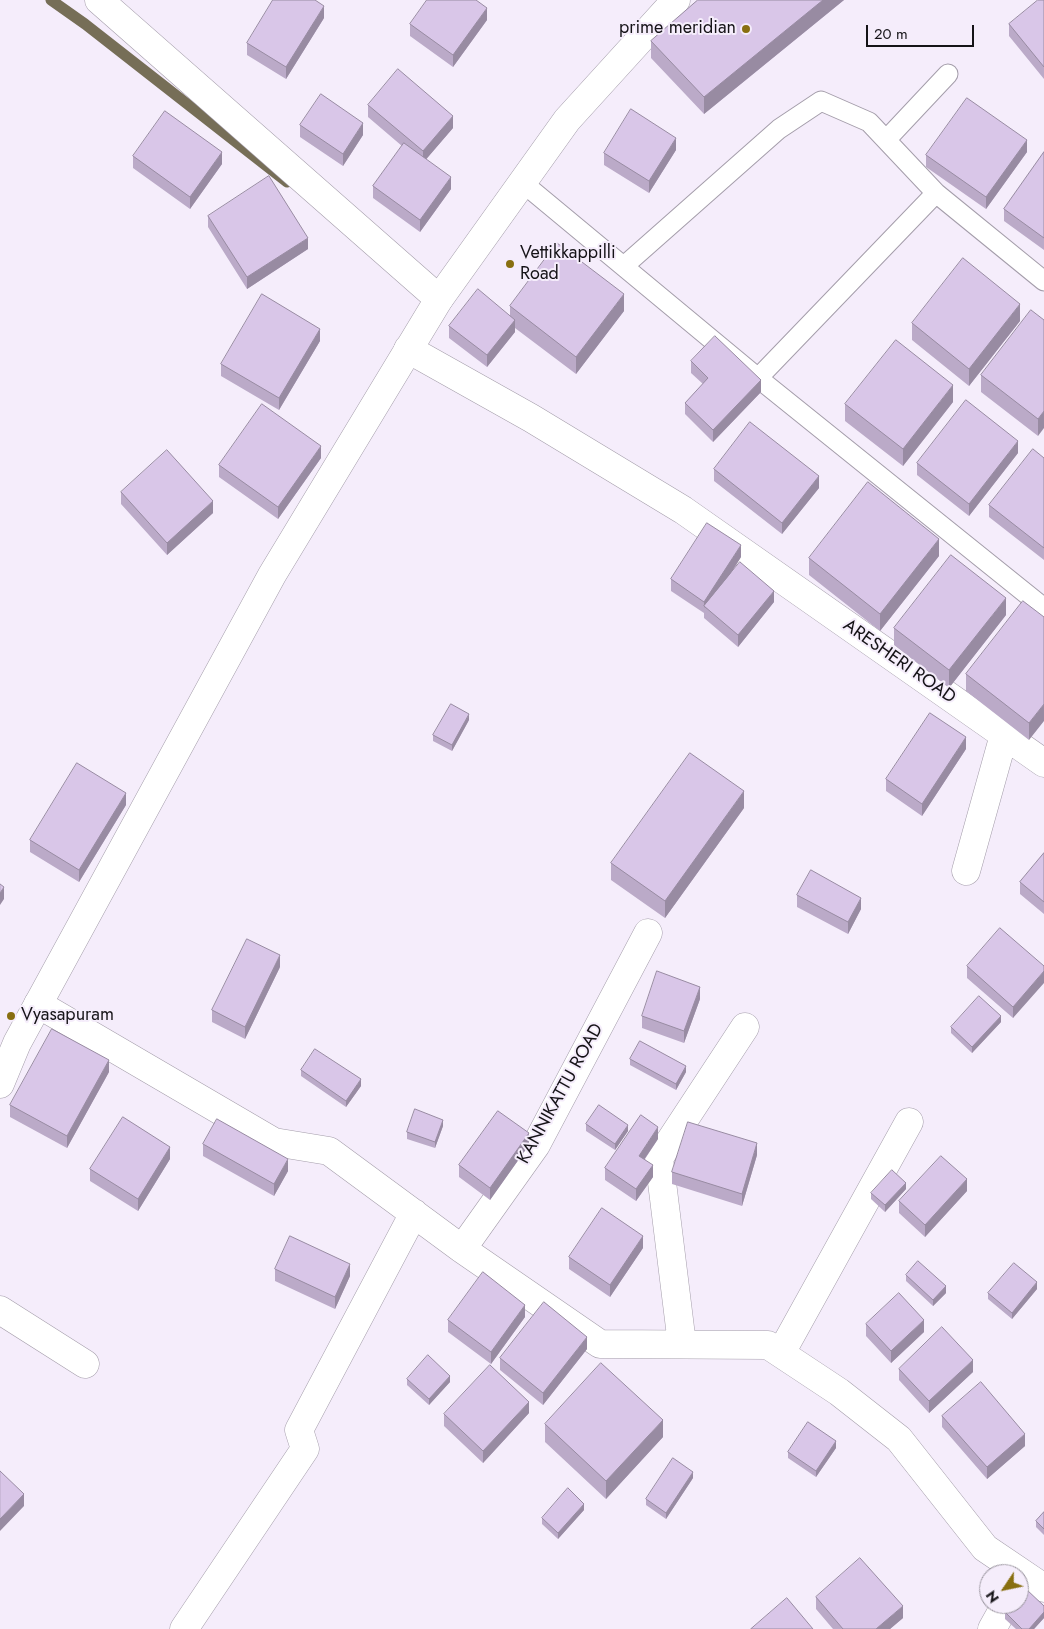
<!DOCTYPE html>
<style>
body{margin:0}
#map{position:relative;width:1044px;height:1629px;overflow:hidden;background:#f5edfb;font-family:Jost,sans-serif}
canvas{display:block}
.north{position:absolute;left:979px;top:1564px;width:50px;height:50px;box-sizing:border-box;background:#f5edfb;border:1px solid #9b96a0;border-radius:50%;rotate:236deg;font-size:14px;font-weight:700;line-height:20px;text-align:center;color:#151317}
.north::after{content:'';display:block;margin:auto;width:18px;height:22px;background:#886f10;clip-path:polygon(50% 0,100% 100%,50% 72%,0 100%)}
.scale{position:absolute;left:866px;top:25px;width:108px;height:22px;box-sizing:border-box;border:2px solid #151317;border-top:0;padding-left:6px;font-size:15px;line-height:18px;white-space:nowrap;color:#151317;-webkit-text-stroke:4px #f5edfb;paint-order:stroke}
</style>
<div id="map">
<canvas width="1044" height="1629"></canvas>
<div class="north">N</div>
<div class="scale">20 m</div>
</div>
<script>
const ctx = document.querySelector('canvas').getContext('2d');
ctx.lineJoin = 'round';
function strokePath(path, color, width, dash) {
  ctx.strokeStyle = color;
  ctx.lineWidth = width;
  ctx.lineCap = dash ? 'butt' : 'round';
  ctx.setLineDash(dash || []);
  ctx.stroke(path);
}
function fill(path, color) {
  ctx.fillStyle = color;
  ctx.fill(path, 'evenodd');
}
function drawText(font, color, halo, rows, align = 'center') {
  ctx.font = font + ' Jost,sans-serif';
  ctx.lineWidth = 4;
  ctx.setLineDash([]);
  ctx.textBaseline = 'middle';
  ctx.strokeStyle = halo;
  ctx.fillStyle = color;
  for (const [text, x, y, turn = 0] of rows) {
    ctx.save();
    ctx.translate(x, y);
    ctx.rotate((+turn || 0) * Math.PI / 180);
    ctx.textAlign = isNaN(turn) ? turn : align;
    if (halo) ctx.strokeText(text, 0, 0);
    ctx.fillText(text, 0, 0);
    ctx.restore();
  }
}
strokePath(new Path2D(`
 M51,0L85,24L287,182`), '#766e57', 11);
const service = new Path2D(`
 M886,140L948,74
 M523,183L758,378L1044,608
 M624,266L779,129L821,101L869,122L936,193L1044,281
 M758,378L936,193`);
const minor = new Path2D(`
 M99,0L439,299
 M408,349L531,418L683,510L1044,763
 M966,871L1004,735
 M38,1004L274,1142L329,1151L462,1249L600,1344L768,1345L839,1392L899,1439L985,1548L1044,1588
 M462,1249L536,1145L648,933
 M0,1310L85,1364
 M682,1344L659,1158L745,1027
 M781,1353L909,1122
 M184,1629L305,1449L299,1430L414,1213
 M992,1629L1006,1604`);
const secondary = new Path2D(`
 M0,1084L17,1043L272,575L439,299L567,120L676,0`);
strokePath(service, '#a49daa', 21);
strokePath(minor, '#a49daa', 29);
strokePath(secondary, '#a49daa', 29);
strokePath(service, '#fff', 19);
strokePath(minor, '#fff', 28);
strokePath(secondary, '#fff', 28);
fill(new Path2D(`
 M698,0H844L704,114L651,58V41Z
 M1044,0V79L1009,36V24Z
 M324,18L286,79L247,55V43Z
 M487,20L453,67L410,36V24Z
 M368,105L453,128L426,159L451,189L420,232L373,198V186L402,146L368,117Z
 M300,125L363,135L343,166L300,137Z
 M676,150L649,193L604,165V153Z
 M1027,152L986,209L926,167V155Z
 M1044,152V250L1004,221V209Z
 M133,156L222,164L190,209L133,168Z
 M208,216L308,249L247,289L208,227Z
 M510,306L624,311L576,374L515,328V332L487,367L449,338V326L510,315Z
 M1044,320L1038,436L981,392V375Z
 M1020,321L969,386L912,340V323Z
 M320,341L279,410L221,376V364Z
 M691,361L761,392L713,442L685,414V403L703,384L691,373Z
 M953,402L903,466L845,421V404Z
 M1018,453L969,516L917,475V463Z
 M321,458L278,519L219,477V465Z
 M1044,458V560L989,517V505Z
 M714,469L819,488L782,534L714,481Z
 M121,492L213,513L167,555L121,504Z
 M939,556L880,631L809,575V558Z
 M741,557L730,575L774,602L738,647L704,618V613L671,591V579Z
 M1006,615L949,688L894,645V628Z
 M1044,617L1029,740L966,691V674Z
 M469,720L452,751L433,741V735Z
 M966,749L922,816L886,791V779Z
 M126,805L79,882L30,852V840Z
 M744,808L665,918L611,880V863Z
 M1044,853V914L1020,894V882Z
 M797,895L861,909L848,934L797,907Z
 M967,966H1044L1013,1018L967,978Z
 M280,967L245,1039L212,1022V1010Z
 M700,999L684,1043L642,1028V1016Z
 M1001,1022L972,1053L951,1033V1027Z
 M630,1059L686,1072L676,1090L630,1065Z
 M301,1070L361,1086L346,1107L301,1076Z
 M109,1072L67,1148L10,1117V1105Z
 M586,1124L628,1131L615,1150L586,1131Z
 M443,1126L435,1148L407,1139V1132Z
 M658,1139L645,1159L653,1177L636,1201L605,1180V1168Z
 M203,1144L288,1171L274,1196L203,1156Z
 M529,1145L490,1200L459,1177V1165Z
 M757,1155L742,1206L672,1184V1172Z
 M170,1159L138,1211L90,1181V1169Z
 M906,1189L885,1212L871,1199V1193Z
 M967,1191L925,1237L899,1213V1201Z
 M643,1248L610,1297L569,1269V1257Z
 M275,1269L350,1276L335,1309L275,1281Z
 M906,1275L946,1293L933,1306L906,1281Z
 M1037,1289L1012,1319L988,1299V1293Z
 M525,1317L491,1364L448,1332V1320Z
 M866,1324L924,1332L891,1363L866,1336Z
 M587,1349L543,1405L500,1370V1358Z
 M899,1369L973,1372L929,1413L899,1380Z
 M407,1379L450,1382L429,1405L407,1385Z
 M529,1413L483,1463L444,1426V1414Z
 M942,1416L1025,1446L987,1479L942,1427Z
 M545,1424L663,1437L606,1499L545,1442Z
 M836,1448L816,1477L788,1458V1452Z
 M693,1478L666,1519L646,1505V1499Z
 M584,1510L558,1539L542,1524V1518Z
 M1044,1512V1535L1036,1527V1521Z
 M816,1597L903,1618L890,1629H833L816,1609Z
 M1044,1606V1618L1034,1629H1016L1005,1619V1612Z`), '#bbaac8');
fill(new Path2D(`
 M823,0H844L704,114V97Z
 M324,6V18L286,79V67Z
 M487,8V20L453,67V55Z
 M453,116V128L423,163V151Z
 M363,123V135L343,166V154Z
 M676,138V150L649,193V181Z
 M1027,140V152L986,209V197Z
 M222,152V164L190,209V197Z
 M451,177V189L420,232V220Z
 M308,238V249L247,289V277Z
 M624,294V311L576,374V357Z
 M1020,304V321L969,386V369Z
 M515,320V332L487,367V355Z
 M320,329V341L279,410V398Z
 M761,380V392L713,442V430Z
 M953,385V402L903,466V449Z
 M1044,411V428L1038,436V419Z
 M1018,441V453L969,516V504Z
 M321,446V458L278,519V507Z
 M819,476V488L782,534V523Z
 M213,501V513L167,555V543Z
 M939,539V556L880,631V614Z
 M741,545V557L708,609L704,607V602Z
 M774,591V602L738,647V635Z
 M1006,598V615L949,688V670Z
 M1044,704V721L1029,740V723Z
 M469,714V720L452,751V745Z
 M966,737V749L922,816V804Z
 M744,791V808L665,918V901Z
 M126,793V805L79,882V870Z
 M4,887V899L0,905V893Z
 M861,898V909L848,934V922Z
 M280,955V967L245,1039V1027Z
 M1044,971V983L1013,1018V1007Z
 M700,987V999L684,1043V1031Z
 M1001,1016V1022L972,1053V1047Z
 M109,1060V1072L67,1148V1136Z
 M686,1066V1072L676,1090V1084Z
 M361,1079V1086L346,1107V1101Z
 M443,1120V1126L435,1148V1142Z
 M628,1125V1131L615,1150V1144Z
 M658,1127V1139L639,1167V1156Z
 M529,1133V1145L490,1200V1188Z
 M757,1143V1155L742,1206V1194Z
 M170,1147V1159L138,1211V1199Z
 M288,1159V1171L274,1196V1184Z
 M653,1165V1177L636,1201V1189Z
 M967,1179V1191L925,1237V1225Z
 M906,1183V1189L885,1212V1205Z
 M643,1236V1248L610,1297V1285Z
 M350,1264V1276L335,1309V1297Z
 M1037,1282V1289L1012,1319V1313Z
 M946,1286V1293L933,1306V1300Z
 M525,1305V1317L491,1364V1352Z
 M924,1320V1332L891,1363V1351Z
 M587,1337V1349L543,1405V1393Z
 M973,1360V1372L929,1413V1401Z
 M450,1376V1382L429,1405V1399Z
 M529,1402V1413L483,1463V1451Z
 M663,1420V1437L606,1499V1481Z
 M1025,1434V1446L987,1479V1467Z
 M836,1441V1448L816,1477V1471Z
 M693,1472V1478L666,1519V1513Z
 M24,1494V1506L0,1531V1519Z
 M584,1504V1510L558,1539V1533Z
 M903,1606V1618L890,1629H876Z
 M1044,1612V1618L1034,1629H1029Z`), '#988ba2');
const building = new Path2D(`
 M273,0H315L324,6L286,67L247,43Z
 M427,0H476L487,8L453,55L410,24Z
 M698,0H823L704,97L651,41Z
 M1038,0H1044V67L1009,24Z
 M398,69L453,116L423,151L368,105Z
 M321,94L363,123L343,154L300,125Z
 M967,98L1027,140L986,197L926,155Z
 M631,109L676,138L649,181L604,153Z
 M165,111L222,152L190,197L133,156Z
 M404,143L451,177L420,220L373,186Z
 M1044,152V238L1004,209Z
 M269,176L308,238L247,277L208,216Z
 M557,243L624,294L576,357L510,306Z
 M963,258L1020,304L969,369L912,323Z
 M478,289L515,320L487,355L449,326Z
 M262,294L320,329L279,398L221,364Z
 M1031,310L1044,320V411L1038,419L981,375Z
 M715,336L761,380L713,430L685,403L708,378L691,361Z
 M896,340L953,385L903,449L845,404Z
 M966,400L1018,441L969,504L917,463Z
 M262,404L321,446L278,507L219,465Z
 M750,422L819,476L782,523L714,469Z
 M1033,449L1044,458V548L989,505Z
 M167,450L213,501L167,543L121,492Z
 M868,482L939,539L880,614L809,558Z
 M707,523L741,545L704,602L671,579Z
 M951,555L1006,598L949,670L894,628Z
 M740,562L774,591L738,635L704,606Z
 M1023,601L1044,617V704L1029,723L966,674Z
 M451,704L469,714L452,745L433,735Z
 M930,713L966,737L922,804L886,779Z
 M690,753L744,791L665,901L611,863Z
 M77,763L126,793L79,870L30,840Z
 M1044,853V902L1020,882Z
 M811,870L861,898L848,922L797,895Z
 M0,884L4,887L0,893Z
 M1000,928L1044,966V971L1013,1007L967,966Z
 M247,939L280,955L245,1027L212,1010Z
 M657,971L700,987L684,1031L642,1016Z
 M979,996L1001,1016L972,1047L951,1027Z
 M52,1029L109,1060L67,1136L10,1105Z
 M640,1041L686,1066L676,1084L630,1059Z
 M315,1049L361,1079L346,1101L301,1070Z
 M599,1105L628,1125L615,1144L586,1124Z
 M415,1109L443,1120L435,1142L407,1132Z
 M498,1111L529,1133L490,1188L459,1165Z
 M641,1115L658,1127L639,1156L653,1165L636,1189L605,1168Z
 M123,1117L170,1147L138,1199L90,1169Z
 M217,1119L288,1159L274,1184L203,1144Z
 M688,1122L757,1143L742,1194L672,1172Z
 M941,1156L967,1179L925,1225L899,1201Z
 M892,1170L906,1183L885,1205L871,1193Z
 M602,1208L643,1236L610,1285L569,1257Z
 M290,1236L350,1264L335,1297L275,1269Z
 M918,1261L946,1286L933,1300L906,1275Z
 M1014,1263L1037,1282L1012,1313L988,1293Z
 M483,1272L525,1305L491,1352L448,1320Z
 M899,1293L924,1320L891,1351L866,1324Z
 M544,1302L587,1337L543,1393L500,1358Z
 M942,1327L973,1360L929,1401L899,1369Z
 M428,1355L450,1376L429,1399L407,1379Z
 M601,1363L663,1420L606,1481L545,1424Z
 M490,1365L529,1402L483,1451L444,1414Z
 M981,1382L1025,1434L987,1467L942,1416Z
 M808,1422L836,1441L816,1471L788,1452Z
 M673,1458L693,1472L666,1513L646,1499Z
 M0,1471L24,1494L0,1519Z
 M568,1488L584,1504L558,1533L542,1518Z
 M1044,1512V1529L1036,1521Z
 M860,1558L903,1606L876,1629H843L816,1597Z
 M1026,1589L1044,1606V1612L1029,1629H1022L1005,1612L1012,1604H1019V1597Z
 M787,1598L813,1629H751Z`);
fill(building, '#d9c6e8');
strokePath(building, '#988ba2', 1);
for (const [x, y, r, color] of [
 [746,29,5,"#886f10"],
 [510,264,5,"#886f10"],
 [11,1016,5,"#886f10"]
]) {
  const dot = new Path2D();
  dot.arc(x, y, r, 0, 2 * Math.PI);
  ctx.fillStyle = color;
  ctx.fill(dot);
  strokePath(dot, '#f5edfb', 2);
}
drawText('18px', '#151317', '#f5edfb', [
 ["prime meridian",736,29,"right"],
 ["Vettikkappilli",520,254],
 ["Road",520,275],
 ["Vyasapuram",21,1016]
], 'left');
drawText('18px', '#151317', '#f5edfb', [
 ["ARESHERI ROAD",899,662,35],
 ["KANNIKATTU ROAD",561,1094,-61]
]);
</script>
